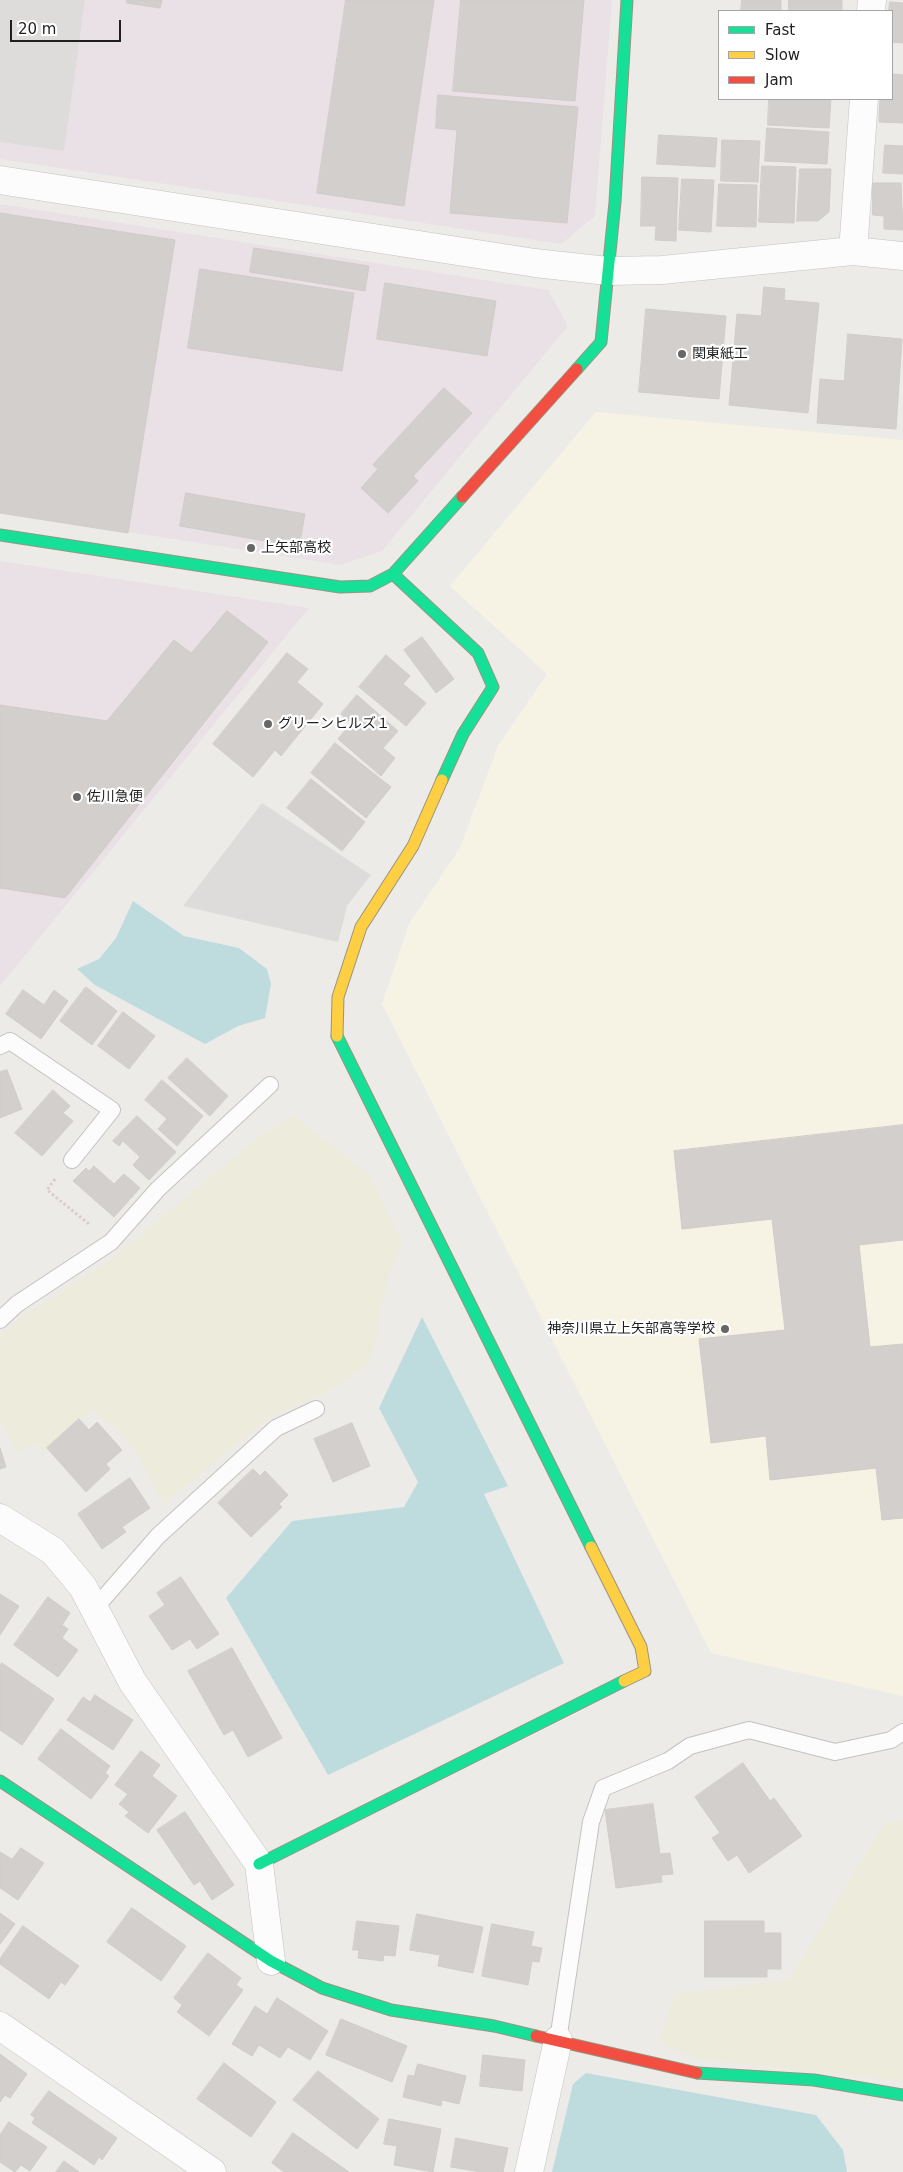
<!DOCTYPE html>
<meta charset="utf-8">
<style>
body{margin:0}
#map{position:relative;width:903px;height:2172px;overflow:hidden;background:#edebe8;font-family:"DejaVu Sans",sans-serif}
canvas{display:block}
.legend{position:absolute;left:718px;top:10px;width:175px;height:90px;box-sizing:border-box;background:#fff;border:1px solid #a5a5a5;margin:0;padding:6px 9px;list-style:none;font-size:15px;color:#1f1f1f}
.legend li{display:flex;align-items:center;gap:10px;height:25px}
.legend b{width:25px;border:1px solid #a5a5a5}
.scale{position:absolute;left:10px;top:20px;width:111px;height:22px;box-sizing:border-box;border:2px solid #1f1f1f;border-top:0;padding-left:6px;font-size:15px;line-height:18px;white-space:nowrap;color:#1f1f1f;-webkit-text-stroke:4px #fff;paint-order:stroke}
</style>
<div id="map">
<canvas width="903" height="2172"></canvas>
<ul class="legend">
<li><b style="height:6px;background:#16e098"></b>Fast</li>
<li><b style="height:6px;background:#ffcf43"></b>Slow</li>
<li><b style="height:6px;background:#f24e42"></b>Jam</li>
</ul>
<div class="scale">20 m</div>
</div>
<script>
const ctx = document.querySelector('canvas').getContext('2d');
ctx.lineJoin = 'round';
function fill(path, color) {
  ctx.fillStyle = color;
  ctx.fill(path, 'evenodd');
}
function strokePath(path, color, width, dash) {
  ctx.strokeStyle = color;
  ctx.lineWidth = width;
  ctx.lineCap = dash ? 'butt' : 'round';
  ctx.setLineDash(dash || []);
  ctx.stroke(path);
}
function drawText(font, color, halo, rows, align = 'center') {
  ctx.font = font + ' "DejaVu Sans","Noto Sans JP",sans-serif';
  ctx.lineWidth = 4.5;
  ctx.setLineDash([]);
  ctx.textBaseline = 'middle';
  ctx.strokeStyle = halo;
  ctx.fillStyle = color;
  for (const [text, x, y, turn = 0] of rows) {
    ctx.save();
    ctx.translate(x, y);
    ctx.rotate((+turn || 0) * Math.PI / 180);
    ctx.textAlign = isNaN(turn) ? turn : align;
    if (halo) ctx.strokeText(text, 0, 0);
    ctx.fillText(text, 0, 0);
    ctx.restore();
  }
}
fill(new Path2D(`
 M0,0H612L595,216L561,244L0,159Z
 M0,204L548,290L568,326L382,551L340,565L0,512Z
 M0,561L309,608L0,986Z`), '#eae1e7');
fill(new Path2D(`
 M596,412L903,440V1696L711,1653L382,1004L409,924L460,848L498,746L547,674L450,586Z`), '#f6f3e5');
fill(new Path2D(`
 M294,1115L358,1166L370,1174L402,1242L391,1271L381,1305L379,1332L369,1363L345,1381L313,1399L271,1416L164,1504L138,1455L115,1427L92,1410L43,1454L37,1443L17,1452L0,1420V1336L22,1318L110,1260L258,1137Z
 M903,1820V2081L698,2059L658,2043L674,1994L789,1980L883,1825Z`), '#edebdc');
fill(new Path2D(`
 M0,0H85L64,151L0,142Z
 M262,803L371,875L347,906L338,942L183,906Z`), '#dddcdb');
fill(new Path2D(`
 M133,901L184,936L239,948L267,969L271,984L265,1018L238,1026L205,1044L95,985L77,969L99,959L116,938Z
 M422,1317L508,1486L484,1494L564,1663L328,1775L226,1598L292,1521L404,1507L418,1482L379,1408Z
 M586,2073L816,2115L843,2150L847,2172H552L573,2084Z`), '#bedcde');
const building = new Path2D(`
 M127,0H162L160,8L127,3Z
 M346,0H434L404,206L317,193Z
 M461,0H584L575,101L453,91Z
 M742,0H781V11H741Z
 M789,0H842V11H789Z
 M890,2L903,3V43L892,42V11H889Z
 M892,74L903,75V123L879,122L880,99H892Z
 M438,95L578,107L567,223L450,213L457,130L436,128Z
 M769,99H831L829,128L768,125Z
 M767,128L829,132L827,164L765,161Z
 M659,135L717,138L715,167L657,164Z
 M722,140L760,141L758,182L721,181Z
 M885,145L903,146V174L883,173Z
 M762,166L796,167L794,223L759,222Z
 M800,169H831L829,212L818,221H797Z
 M642,177L678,178L676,241L655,240L656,226H641Z
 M682,179L714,180L711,232L679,230Z
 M873,183H901L903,230L884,229V216L873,215Z
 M719,184L757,185L756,227L717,226Z
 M0,213L175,240L128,533L0,513Z
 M254,248L369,266L365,291L250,272Z
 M200,269L354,293L342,371L188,348Z
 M385,283L496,301L487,356L377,339Z
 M764,287L785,289L784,300L819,303L808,413L729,405L737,314L761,316Z
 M646,309L726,316L719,399L639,392Z
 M848,334L902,339L896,429L817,423L820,379L844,381Z
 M444,388L472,413L413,476L418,481L388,513L361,488L378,469L373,465Z
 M186,493L305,514L299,547L180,526Z
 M227,611L268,642L65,898L0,888V705L107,721L174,640L191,653Z
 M422,637L454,679L436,693L404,650Z
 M287,653L308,669L297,682L323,704L281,756L275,750L253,777L213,744Z
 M386,655L410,676L403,684L426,703L406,726L359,687Z
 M357,695L398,731L383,748L395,758L381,776L338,739L351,723L341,714Z
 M335,743L391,787L366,818L311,773Z
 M311,779L365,822L342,851L287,808Z
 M86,987L117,1011L92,1045L60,1021Z
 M23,990L44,1005L54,990L68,1001L41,1039L6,1014Z
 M123,1012L155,1036L129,1069L98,1046Z
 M187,1058L228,1096L210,1116L168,1078Z
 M7,1070L22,1109L0,1118V1072Z
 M162,1080L203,1116L177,1146L158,1129L167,1119L145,1100Z
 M53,1090L70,1106L63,1113L73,1121L42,1156L15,1133Z
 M137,1116L176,1152L149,1180L133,1165L140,1157L123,1141L119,1146L113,1141Z
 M903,1125V1240L859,1245L870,1347L903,1344V1518L882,1520L876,1468L770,1480L766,1436L711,1443L699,1339L785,1330L772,1219L682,1229L674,1151Z
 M94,1166L114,1184L124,1174L140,1188L114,1217L73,1181L86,1168L89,1171Z
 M79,1419L89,1430L97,1422L122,1450L106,1464L110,1469L86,1492L47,1448Z
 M352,1423L370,1466L333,1482L314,1439Z
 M0,1448L6,1467L0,1469Z
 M253,1469L260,1476L265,1471L288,1495L279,1504L282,1507L251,1537L218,1503Z
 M130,1478L150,1508L122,1527L126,1532L102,1549L78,1514Z
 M181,1577L219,1634L197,1649L190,1639L172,1650L149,1616L165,1605L157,1593Z
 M0,1594L19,1606L0,1635Z
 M48,1597L70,1613L62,1625L68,1629L62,1638L78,1650L58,1677L14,1645Z
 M232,1648L282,1738L248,1757L233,1730L224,1735L188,1671Z
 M2,1663L54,1699L22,1745L0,1730V1666Z
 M95,1695L133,1720L113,1750L67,1720L83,1697L90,1702Z
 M61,1729L110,1766L105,1773L109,1776L91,1799L38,1759Z
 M141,1751L160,1765L152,1776L177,1796L148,1833L125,1816L129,1812L119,1804L128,1794L115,1785Z
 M743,1763L770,1801L774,1798L802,1836L749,1873L737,1855L728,1861L712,1838L720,1833L695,1797Z
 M653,1804L660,1854L670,1853L673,1874L661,1875L662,1882L616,1888L605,1810Z
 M185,1812L234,1885L212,1900L200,1881L194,1885L157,1830Z
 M21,1848L44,1863L18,1900L0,1888V1852L12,1859Z
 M132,1908L186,1946L161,1981L107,1942Z
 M0,1913L15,1924L0,1944Z
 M417,1914L483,1927L473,1973L438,1966L440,1955L410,1950Z
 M357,1921L399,1926L395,1956L384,1955L383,1961L358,1958L359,1950H353Z
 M705,1921H764V1933H781V1969H767V1977H705Z
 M492,1924L534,1932L531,1946L542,1948L539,1962L532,1961L528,1985L482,1976Z
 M23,1926L79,1966L65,1985L61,1982L49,1999L0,1964V1959Z
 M208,1953L241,1978L236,1985L243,1990L209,2036L177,2012L182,2005L174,1998Z
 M277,1998L328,2031L310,2060L288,2047L280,2058L259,2045L252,2056L232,2044L255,2006L267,2014Z
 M341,2019L407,2046L392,2082L326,2055Z
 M0,2054L27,2074L10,2098L5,2095L0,2102Z
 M483,2055L525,2060L522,2091L480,2086Z
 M224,2063L276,2102L251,2137L197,2099Z
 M418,2064L466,2076L459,2104L442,2100L441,2106L403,2097L408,2075L414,2076Z
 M318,2071L379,2119L357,2149L293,2100Z
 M49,2091L117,2138L102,2160L99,2157L94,2165L32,2123L35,2118L31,2115Z
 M389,2119L441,2129L433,2172L394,2165L397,2146L384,2144Z
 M9,2122L47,2147L30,2171L21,2165L15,2172L0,2162V2135Z
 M293,2133L349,2172H284L272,2163Z
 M456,2138L508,2148L503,2172H481L451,2167Z
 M64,2161L79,2172H56Z`);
fill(building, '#d2cfcd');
strokePath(building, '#d0ccc9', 1);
const lane = new Path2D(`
 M0,1046L10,1041L112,1110L72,1160
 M0,1320L17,1304L111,1242L158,1189L270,1085
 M95,1608L158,1536L276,1428L316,1409
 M558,2040L591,1822L603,1788L668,1761L690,1746L749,1730L835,1752L891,1740L903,1732`);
const street = new Path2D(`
 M871,11L872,0
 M0,180L535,263L608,271L662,270L853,251L903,256
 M853,251L864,99
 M0,1518L53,1551L83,1587L132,1681L259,1864L271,1961
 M0,2026L212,2172
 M529,2172L558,2040`);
const fast = new Path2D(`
 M577,369L601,342L615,202L627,0
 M0,535L340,587L370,586L393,574L462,497
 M393,574L478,653L493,687L463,734L442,780
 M337,1036L591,1547
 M0,1781L271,1961L322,1988L391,2010L494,2026L536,2036
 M259,1864L624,1681
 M697,2073L814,2080L903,2095`);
const slow = new Path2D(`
 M337,1036L338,997L361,927L413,846L442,780
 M591,1547L641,1647L645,1671L624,1681`);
const jam = new Path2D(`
 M462,497L577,369
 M536,2036L697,2073`);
strokePath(lane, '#c3c2c0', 18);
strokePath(street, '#c3c2c0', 29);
strokePath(fast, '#979581', 13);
strokePath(slow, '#979581', 13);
strokePath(jam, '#979581', 13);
strokePath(new Path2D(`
 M55,1179L47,1190L89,1224`), '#dacccc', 3, [2.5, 2.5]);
strokePath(lane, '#fcfcfc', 16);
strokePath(street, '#fcfcfc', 28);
strokePath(fast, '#16e098', 11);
strokePath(slow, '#ffcf43', 11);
strokePath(jam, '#f24e42', 11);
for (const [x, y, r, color] of [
 [682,354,5,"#676665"],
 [251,548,5,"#676665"],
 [268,724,5,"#676665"],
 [77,797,5,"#676665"],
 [725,1329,5,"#676665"]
]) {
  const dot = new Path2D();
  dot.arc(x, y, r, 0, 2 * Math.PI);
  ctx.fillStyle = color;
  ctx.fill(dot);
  strokePath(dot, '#fff', 2);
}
drawText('14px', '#1f1f1f', '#fff', [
 ["関東紙工",692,354],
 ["上矢部高校",261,548],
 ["グリーンヒルズ１",278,724],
 ["佐川急便",87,797],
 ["神奈川県立上矢部高等学校",715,1329,"right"]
], 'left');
</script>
